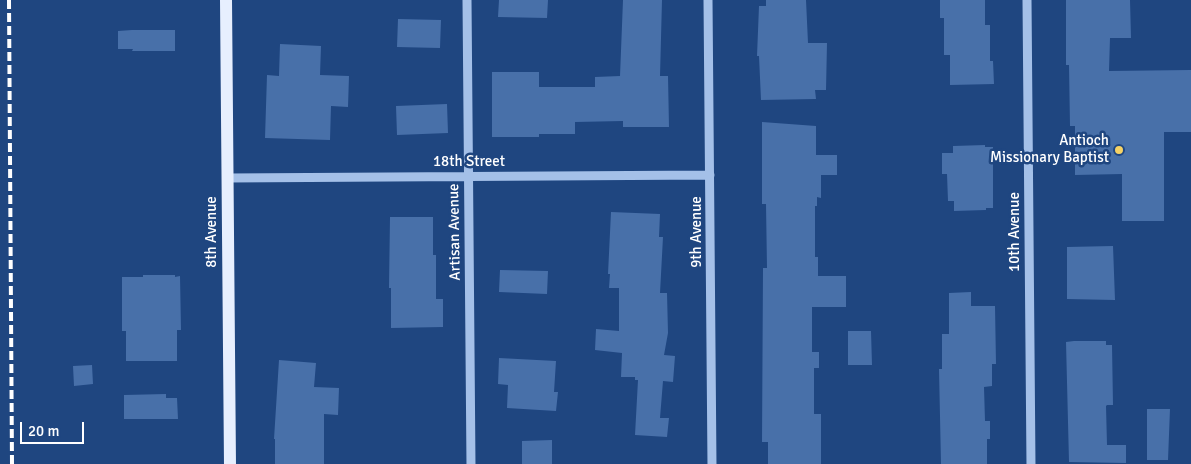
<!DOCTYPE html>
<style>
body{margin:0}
#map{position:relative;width:1191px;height:464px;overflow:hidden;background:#1f4680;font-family:Signika,sans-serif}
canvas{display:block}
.scale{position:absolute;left:20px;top:422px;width:64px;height:22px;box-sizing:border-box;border:2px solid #fff;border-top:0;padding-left:6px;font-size:15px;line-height:18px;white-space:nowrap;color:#fff;-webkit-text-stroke:4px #1f4680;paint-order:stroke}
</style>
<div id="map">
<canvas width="1191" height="464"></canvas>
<div class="scale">20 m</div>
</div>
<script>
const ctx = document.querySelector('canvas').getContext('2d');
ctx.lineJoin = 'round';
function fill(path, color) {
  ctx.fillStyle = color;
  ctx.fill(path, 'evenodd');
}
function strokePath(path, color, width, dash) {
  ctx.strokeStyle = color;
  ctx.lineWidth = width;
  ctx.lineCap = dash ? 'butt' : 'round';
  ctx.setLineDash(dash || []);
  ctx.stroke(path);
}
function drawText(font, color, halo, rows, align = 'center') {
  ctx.font = font + ' Signika,sans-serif';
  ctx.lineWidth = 5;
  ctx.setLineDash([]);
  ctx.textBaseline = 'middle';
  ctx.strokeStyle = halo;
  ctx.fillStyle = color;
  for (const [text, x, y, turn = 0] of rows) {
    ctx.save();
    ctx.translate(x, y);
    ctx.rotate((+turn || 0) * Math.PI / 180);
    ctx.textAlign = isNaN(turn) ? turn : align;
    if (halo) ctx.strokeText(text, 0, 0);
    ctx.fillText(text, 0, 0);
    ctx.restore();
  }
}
fill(new Path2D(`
 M499,0H548L547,18L498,17Z
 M623,0H662L660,76H668L669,127H623V121L575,122V134H539V137H492V72H539V87H595V77L620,76Z
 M766,0H806L808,43H827L826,90H815L816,99L761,100L759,56H757L759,6H766Z
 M940,0H985V25H990V61H993L994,84L950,85V55H944V18H940Z
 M1066,0H1130L1131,38H1110L1109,71L1191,70V132H1164V221H1122V174L1075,175V126H1070L1069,65H1066Z
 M398,19L441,20L440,48L397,47Z
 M132,30H175V51H132L133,49H118V31Z
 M280,44L321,46L320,75L349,76L348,107L331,106L330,140L265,138L267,75L279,76Z
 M447,104L448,133L397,135L396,106Z
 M762,122L816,126V155H837V175H821V198L817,197V206H815V257H818V276H846V307H812V352H819V368H814V414H821V464H768V442H762L763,268H767L766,204H762Z
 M985,145V147H993V208H986V210L954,211V201H948L947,174H942V153H953V146Z
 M611,212L660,214L659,237H663L660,293H667L668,333L664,355L675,356L673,382L663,381L660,418H669L667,437L635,435L638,380H635V377H621L622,353L595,350L596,329L619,331V288H609L610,274H608Z
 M390,217H433V255H436V299H443V327L391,328V288H389Z
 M1113,246L1115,300L1067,299V247Z
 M500,270L548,271L547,294L499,292Z
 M143,275H175V277L180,276L181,330H177V361H126V331H122V277H143Z
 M971,292V306H995L996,364H992V386L984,387L985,421H990V439H987V464H941L939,369H942V334H949V293Z
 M848,331H871L872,365H848Z
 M1074,341H1106V345H1112L1113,405H1107L1106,406L1107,445H1126V463L1069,462L1066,342Z
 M499,358L556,361L554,392H558L556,411L507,408L508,385L498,384Z
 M279,360L316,363L314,387L339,388L338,415L324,414V464H275V439H274Z
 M92,365L93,384L74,386L73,366Z
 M166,394V398H177L178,419H124V395Z
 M1147,409H1170L1168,460H1147Z
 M552,440V464H522V441Z`), '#4870a9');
strokePath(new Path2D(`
 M467,0L471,464
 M708,0L712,464
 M1027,0L1031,464
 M228,178L710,175`), '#a4c0e8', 9);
strokePath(new Path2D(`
 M226,0L230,464`), '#e7effe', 12);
strokePath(new Path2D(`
 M9,0L12,464`), '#fff', 4, [9, 4]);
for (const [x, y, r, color] of [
 [1119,150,5,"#f6d265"]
]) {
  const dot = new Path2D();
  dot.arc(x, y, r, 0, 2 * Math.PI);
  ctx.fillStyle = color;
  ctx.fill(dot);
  strokePath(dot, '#1f4680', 2);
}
drawText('15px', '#fff', '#1f4680', [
 ["Antioch",1109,141],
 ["Missionary Baptist",1109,158]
], 'right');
drawText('15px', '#fff', '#1f4680', [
 ["18th Street",469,162],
 ["8th Avenue",212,232,-90],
 ["Artisan Avenue",455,232,-91],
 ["9th Avenue",697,232,-90],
 ["10th Avenue",1015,232,-90]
]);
</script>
